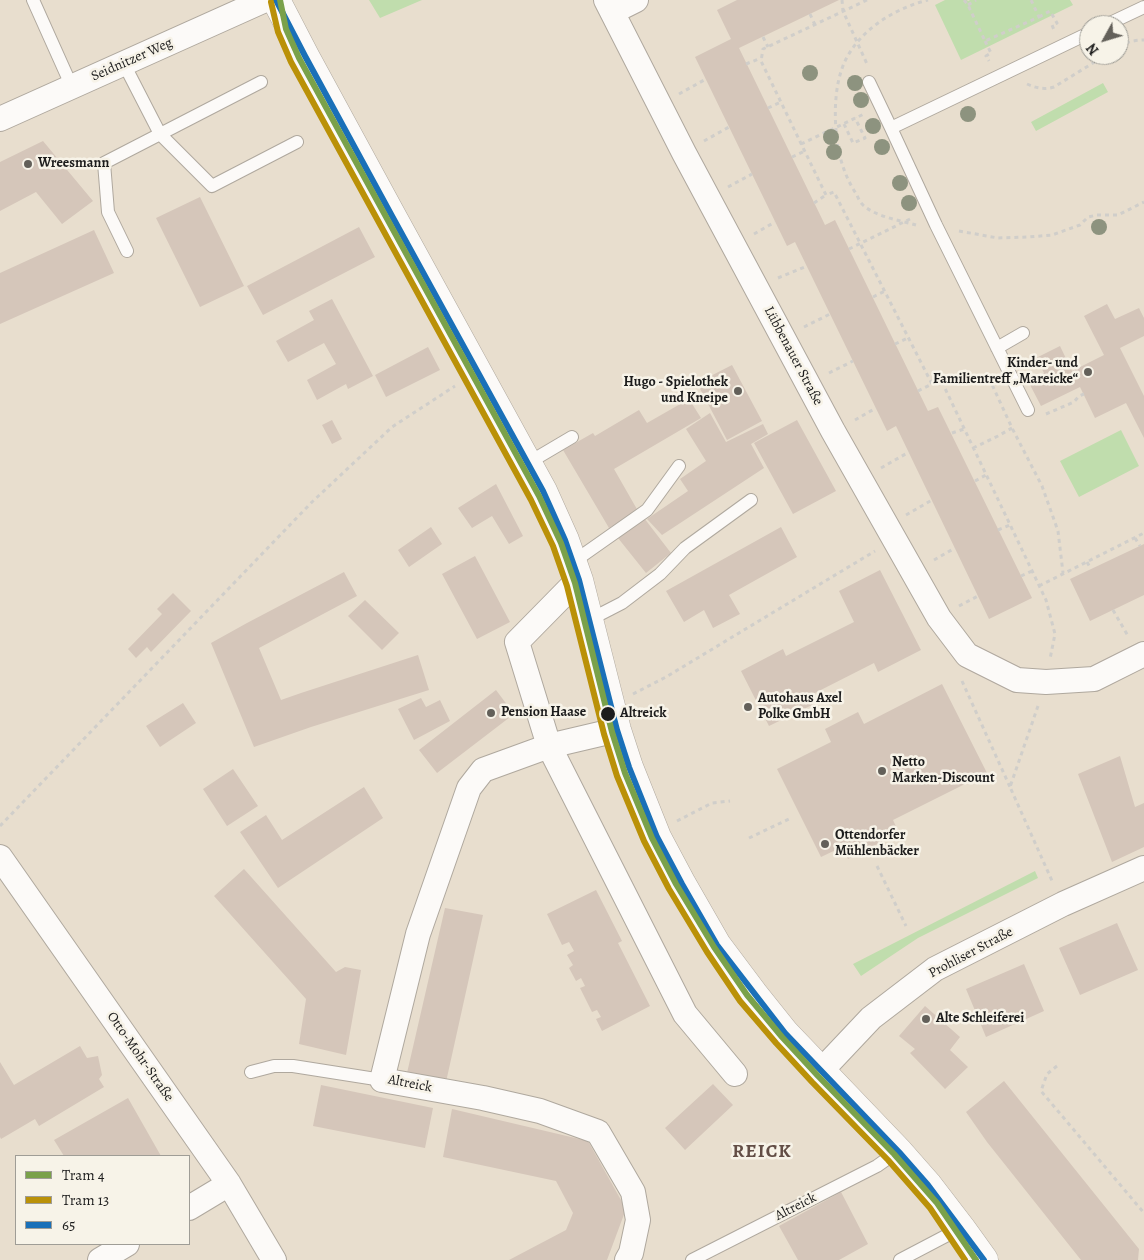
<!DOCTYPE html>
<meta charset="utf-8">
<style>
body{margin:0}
#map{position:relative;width:1144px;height:1260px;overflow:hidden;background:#e8dece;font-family:Alegreya,serif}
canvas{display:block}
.legend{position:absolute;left:15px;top:1155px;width:175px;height:90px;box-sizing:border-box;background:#f7f3e8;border:1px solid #9f9d96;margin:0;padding:6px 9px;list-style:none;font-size:15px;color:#1c1c1c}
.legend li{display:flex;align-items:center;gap:10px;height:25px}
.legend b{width:25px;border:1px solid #9f9d96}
.north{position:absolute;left:1079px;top:15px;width:50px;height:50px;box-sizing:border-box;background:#f7f3e8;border:1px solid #9f9d96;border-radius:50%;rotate:231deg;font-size:14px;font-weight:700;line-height:20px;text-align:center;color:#1c1c1c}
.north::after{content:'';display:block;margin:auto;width:18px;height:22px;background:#63605a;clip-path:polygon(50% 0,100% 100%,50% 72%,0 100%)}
</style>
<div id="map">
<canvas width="1144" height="1260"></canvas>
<ul class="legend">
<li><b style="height:6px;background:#7aa14a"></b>Tram 4</li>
<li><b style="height:6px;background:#ba9108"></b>Tram 13</li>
<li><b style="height:6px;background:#1a70b8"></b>65</li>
</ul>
<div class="north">N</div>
</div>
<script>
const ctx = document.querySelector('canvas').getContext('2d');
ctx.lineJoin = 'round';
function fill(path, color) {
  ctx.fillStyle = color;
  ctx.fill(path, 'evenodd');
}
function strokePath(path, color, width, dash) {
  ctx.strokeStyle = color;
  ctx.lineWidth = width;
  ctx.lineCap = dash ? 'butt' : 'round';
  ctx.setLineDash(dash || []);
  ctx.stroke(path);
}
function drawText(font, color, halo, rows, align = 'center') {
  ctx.font = font + ' Alegreya,serif';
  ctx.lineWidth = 5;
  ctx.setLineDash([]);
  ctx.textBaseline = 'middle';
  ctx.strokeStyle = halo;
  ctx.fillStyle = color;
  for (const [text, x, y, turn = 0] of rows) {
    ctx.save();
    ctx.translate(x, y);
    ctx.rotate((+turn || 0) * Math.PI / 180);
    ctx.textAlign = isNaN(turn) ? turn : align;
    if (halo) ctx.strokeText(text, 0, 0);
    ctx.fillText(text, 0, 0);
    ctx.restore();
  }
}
fill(new Path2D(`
 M369,0H422L380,18Z
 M945,0H967L968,1L970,0H1070L1073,5L961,60L935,5Z
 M1103,83L1108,92L1036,131L1031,122Z
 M1121,430L1139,466L1079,497L1060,461Z
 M1035,871L1038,878L918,938L861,976L853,964Z`), '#c0ddad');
fill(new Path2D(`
 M737,0H839L739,48L825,225L835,220L928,411L938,407L1032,598L989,619L896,426L887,431L795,242L787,246L695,57L731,39L717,10Z
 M43,141L93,201L62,224L36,192L0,211V162Z
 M200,197L244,286L200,307L156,218Z
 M359,227L375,257L263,315L247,286Z
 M94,230L114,273L0,324V273Z
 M332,299L373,376L348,389L346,384L317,400L307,380L336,364L324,343L288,362L276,341L314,320L309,311Z
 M1107,304L1115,319L1139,308L1144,318V336L1120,348L1144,396V438L1126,403L1095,418L1080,387L1041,406L1028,381L1044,373L1036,358L1060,346L1072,371L1104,355L1084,316Z
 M428,347L440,370L386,397L375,375Z
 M732,365L762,421L727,440L697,383Z
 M689,399L701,418L614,469L638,511L609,528L563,450L593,433L595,436L639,410L647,423Z
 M710,413L726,442L763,424L768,434L751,444L764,468L662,535L647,519L688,491L680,479L706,461L686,429Z
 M332,420L342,439L332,444L322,425Z
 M797,420L836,491L793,514L754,443Z
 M496,484L523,536L509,544L492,516L472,528L458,508Z
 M644,518L671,553L646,573L618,538Z
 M431,527L442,544L409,567L398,550Z
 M781,527L797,557L729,595L740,614L713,628L704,610L684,622L666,591Z
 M1144,544V595L1090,621L1070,579Z
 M475,556L510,622L477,639L442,574Z
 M880,570L921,650L878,672L874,663L807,697L812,705L769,726L741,671L783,649L786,656L854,622L839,591Z
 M344,572L357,596L259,648L281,700L301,693L418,655L429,690L311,727L254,747L211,643L247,623Z
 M173,593L191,611L151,652L147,647L136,658L128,649L162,614L157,609Z
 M365,600L399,633L382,650L348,616Z
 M942,684L987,773L893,820L899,833L848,859L842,847L821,857L777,769L831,742L825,729L858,712L864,724Z
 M496,690L514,714L437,773L419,750Z
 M421,698L426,707L440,700L450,721L414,740L398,709Z
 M183,703L196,723L160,747L146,726Z
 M1120,756L1135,807L1144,803V847L1112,862L1078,774Z
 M233,769L258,806L227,826L203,789Z
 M364,787L383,818L278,888L240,832L266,815L282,840Z
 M244,869L336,972L345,967L361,970L346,1055L299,1044L306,999L214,896Z
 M596,890L622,941L618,943L650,1006L602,1031L596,1019L601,1017L597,1010L592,1012L580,988L585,986L581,978L576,981L569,968L573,965L567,955L574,951L569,942L562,945L547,914Z
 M445,908L483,915L446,1082L407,1073Z
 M1117,923L1138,970L1080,995L1059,948Z
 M1024,964L1044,1011L986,1037L966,989Z
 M925,1006L960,1037L950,1050L968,1067L945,1089L910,1053L915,1049L899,1036Z
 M80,1046L87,1058L98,1056L102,1075L99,1079L104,1087L39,1126L35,1119L1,1139L0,1137V1062L14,1085Z
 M1004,1081L1139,1249L1138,1260H1081L987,1142L966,1112Z
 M713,1084L733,1105L685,1150L665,1128Z
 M321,1085L433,1108L425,1148L313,1126Z
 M128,1098L161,1156H64L54,1140Z
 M452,1109L588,1141L626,1209L607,1260H509L566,1230L573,1213L556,1181L443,1157Z
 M841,1192L868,1244L839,1260H798L779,1226Z`), '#d5c6ba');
const lane = new Path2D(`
 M33,0L72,87
 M1106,25L1144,7
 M124,64L160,134L212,186L297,142
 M869,82L891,128L936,225L1028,410
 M891,128L1089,33
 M127,251L108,212L104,163L261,82
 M997,348L1023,333
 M528,463L572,437
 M573,562L647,510L679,466
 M589,620L622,603L660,574L685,548L751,500
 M251,1072L274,1066H293L382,1080
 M692,1260L877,1166L894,1154L899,1152
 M900,1260L961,1228`);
const street = new Path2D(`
 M606,0L684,153L833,431L939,618L967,655L1017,680L1046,682L1094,679L1144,654
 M612,12L636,0
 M0,119L265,0
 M579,580L575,583L517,642L549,746L685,1014L735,1074
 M617,730L549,746L483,770L469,788L418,934L382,1080L483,1098L540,1111L598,1132L633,1192L638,1220L631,1253L627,1260
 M0,857L229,1184L274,1260
 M821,1071L871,1018L935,969L1063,904L1144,868
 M189,1208L229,1184
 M100,1260L127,1244`);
const secondary = new Path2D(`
 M276,0L305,56L392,216L543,491L565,540L579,580L617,730L629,767L657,837L682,884L717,945L753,993L785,1033L899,1152L928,1185L961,1228L984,1260`);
strokePath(lane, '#afa89e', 14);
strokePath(street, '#afa89e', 26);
strokePath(secondary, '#afa89e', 29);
strokePath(new Path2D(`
 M842,0L843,11L867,64
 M867,0L763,49L761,61L826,195L834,192L932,384L941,380L1046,600L1055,634L1050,659
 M964,0L968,5L985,41L1039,17L1031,0
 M968,5L976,0
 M810,14L815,25
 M1039,17L1050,11L1057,23L1052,25L1054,30
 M763,37L768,47
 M985,41L991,53L986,56L989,61
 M1119,47C1127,42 1134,40 1144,40
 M746,64L761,58
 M1027,84C1036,88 1044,90 1054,87L1106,55
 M679,94L706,79
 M768,108L781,102
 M844,124L853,143L865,138L855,118
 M704,141L729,127
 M801,144L864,114
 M792,157L805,151
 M728,187L752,174
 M814,203L826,195
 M916,225C899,220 876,217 863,205C860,202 858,198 857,195C846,179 840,161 837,141C834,115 834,83 846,59C862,28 896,8 928,0
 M959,231L998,238L1028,237L1052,235L1080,225L1088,217L1097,215H1118L1144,202
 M754,234L775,222
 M849,249L912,218
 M778,278L807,266
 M873,297L885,291
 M804,327L830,314
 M895,344L908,338
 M829,373L853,361
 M989,378L1012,428L1042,486L1058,531L1063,573
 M918,391L932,384
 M1046,414L1074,402L1079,396L1084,394
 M855,420L876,408
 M952,433L964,429
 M973,448L998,436L1012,428
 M881,468L909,452
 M975,481L986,475
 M906,515L932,500
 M998,530L1010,525
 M1135,538L1140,546
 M934,560L955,548
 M1087,562L1091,569
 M1021,576L1032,571
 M1039,586L1144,533
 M959,606L978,596
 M1113,610L1128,636
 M962,681L1010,787
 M633,694L666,677L875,551
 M1038,706L1010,787L1053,883
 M677,821L712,803L730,801
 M0,826L312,502L392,427L455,386
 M749,838L791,818
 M877,866L906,926
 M1057,1066L1047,1074L1041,1091L1144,1213`), '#d0ceca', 3, [4, 4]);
strokePath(lane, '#fcfaf8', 12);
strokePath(street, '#fcfaf8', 24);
strokePath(secondary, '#fcfaf8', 28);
strokePath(new Path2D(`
 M276,0L305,56L392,216L543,491L565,540L579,580L617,730L629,767L657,837L682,884L717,945L785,1033L899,1152L928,1185L984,1260`), '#1a70b8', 6);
strokePath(new Path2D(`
 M280,0L286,29L299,58L539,496L561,543L575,583L612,732L625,773L652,838L676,884L714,947L747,995L782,1037L818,1076L894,1154L937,1203L976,1260`), '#7aa14a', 6);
strokePath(new Path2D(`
 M271,2L278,32L291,62L531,500L553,546L567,586L604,734L617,776L644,841L669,889L707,952L740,1001L776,1043L812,1082L888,1160L930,1208L965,1260`), '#ba9108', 6);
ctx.fillStyle = '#8d937f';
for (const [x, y] of [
 [810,73],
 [855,83],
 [861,100],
 [968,114],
 [873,126],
 [831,137],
 [882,147],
 [834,152],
 [900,183],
 [909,203],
 [1099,227]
]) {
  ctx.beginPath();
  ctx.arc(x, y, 8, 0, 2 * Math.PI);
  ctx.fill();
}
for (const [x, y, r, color] of [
 [28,164,5,"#63605a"],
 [1088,372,5,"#63605a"],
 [738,391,5,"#63605a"],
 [748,707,5,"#63605a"],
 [491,713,5,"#63605a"],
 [608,714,8,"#1c1c1c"],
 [882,771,5,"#63605a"],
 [825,844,5,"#63605a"],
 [926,1019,5,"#63605a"]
]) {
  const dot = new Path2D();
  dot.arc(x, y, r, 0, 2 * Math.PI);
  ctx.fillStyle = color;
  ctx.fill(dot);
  strokePath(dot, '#f7f3e8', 2);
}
drawText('14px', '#1c1c1c', '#f7f3e8', [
 ["Seidnitzer Weg",132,60,-24],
 ["Lübbenauer Straße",793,356,62],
 ["Prohliser Straße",971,953,-28],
 ["Otto-Mohr-Straße",140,1057,55],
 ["Altreick",410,1084,11],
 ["Altreick",796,1207,-27]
]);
drawText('bold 14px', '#1c1c1c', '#f7f3e8', [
 ["Wreesmann",38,164],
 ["Kinder- und",1078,364,"right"],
 ["Familientreff „Mareicke“",1078,380,"right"],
 ["Hugo - Spielothek",728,383,"right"],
 ["und Kneipe",728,399,"right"],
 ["Autohaus Axel",758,699],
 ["Polke GmbH",758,715],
 ["Pension Haase",501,713],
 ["Netto",892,763],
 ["Marken-Discount",892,779],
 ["Ottendorfer",835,836],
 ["Mühlenbäcker",835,852],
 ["Alte Schleiferei",936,1019]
], 'left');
drawText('bold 14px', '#1c1c1c', '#f7f3e8', [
 ["Altreick",620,714]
], 'left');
ctx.letterSpacing = '1px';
drawText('bold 19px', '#634e46', '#f7f3e8', [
 ["REICK",762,1152]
]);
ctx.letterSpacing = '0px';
</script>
